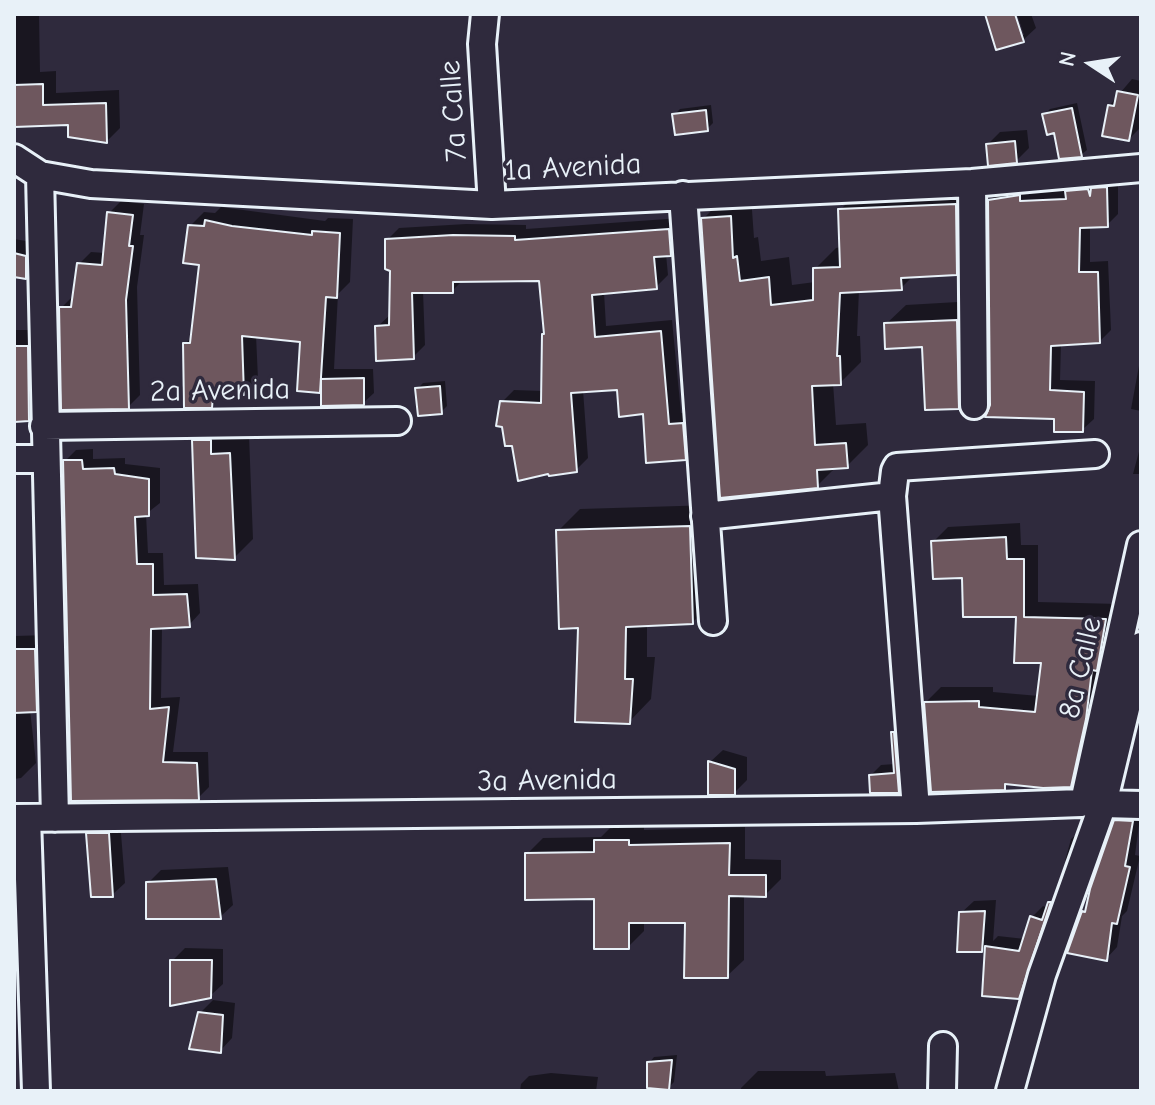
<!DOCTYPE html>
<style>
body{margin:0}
#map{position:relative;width:1155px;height:1105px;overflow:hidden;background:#2f2a3d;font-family:"Comic Neue",sans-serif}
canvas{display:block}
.frame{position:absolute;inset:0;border:16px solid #e8f1f8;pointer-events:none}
.north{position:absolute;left:1051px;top:24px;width:80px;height:80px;-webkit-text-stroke:6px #2f2a3d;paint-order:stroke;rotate:282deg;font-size:22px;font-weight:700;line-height:32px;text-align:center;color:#e8f1f8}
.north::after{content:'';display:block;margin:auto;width:28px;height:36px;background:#e8f1f8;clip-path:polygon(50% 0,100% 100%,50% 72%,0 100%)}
</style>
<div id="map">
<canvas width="1155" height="1105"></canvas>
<div class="frame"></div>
<div class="north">N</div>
</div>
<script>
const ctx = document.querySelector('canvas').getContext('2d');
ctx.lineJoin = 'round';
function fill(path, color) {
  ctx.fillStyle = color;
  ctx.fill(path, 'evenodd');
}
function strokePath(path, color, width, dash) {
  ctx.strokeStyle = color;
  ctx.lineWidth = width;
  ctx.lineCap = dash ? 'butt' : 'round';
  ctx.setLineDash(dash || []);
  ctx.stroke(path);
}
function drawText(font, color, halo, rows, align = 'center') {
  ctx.font = font + ' "Comic Neue",sans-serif';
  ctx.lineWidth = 7;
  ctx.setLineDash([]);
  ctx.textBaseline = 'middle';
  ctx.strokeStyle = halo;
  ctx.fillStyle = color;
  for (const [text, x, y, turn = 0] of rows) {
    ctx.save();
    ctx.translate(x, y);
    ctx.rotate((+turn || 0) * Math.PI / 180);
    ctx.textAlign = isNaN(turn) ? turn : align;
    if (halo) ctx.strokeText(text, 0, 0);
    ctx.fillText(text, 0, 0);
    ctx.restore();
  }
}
fill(new Path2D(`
 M14,14H39L40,72L56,71V93L119,90L120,128L107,141L70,123L14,125Z
 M987,14H1013L1020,35H1024L1017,14H1031L1036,28L1023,40Z
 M1132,79L1141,81V127L1129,139L1109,106Z
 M1077,103L1087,150L1081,155L1056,131L1045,114L1050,109Z
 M711,105L713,123L707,129L674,115L680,109Z
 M1027,130L1029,148L1016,161L988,144L1000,132Z
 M1118,177V214L1107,225H1090V262L1108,261L1111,330L1100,341L1061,343L1060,380L1095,381L1094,419L1082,430L1056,417L992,405L990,200L1002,189H1069L1078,180Z
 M976,184L977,252L956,273L914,275L901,288L859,290L857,336H860L861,362L840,383H833L836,425L866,423L868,445L847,466L836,467L817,486L703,219L724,198L751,196L754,238L758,237L761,261L789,257L792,285L815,282V269L836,248L841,247L840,210L861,189Z
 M121,201L144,204L140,235H144L137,287L140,395L128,407L61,308L73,296L79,264L91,252L105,253L109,213Z
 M221,207L325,221L328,218L353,219L350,282L338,294L334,369H373L374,393L363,403L323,387L319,391L302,340L256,335L258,379L244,393L223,394L212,406L185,344L193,336L201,272L190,226L204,212L215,213Z
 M681,218L682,242L670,254H666L668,275L656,287L604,292L606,326L672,320L681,413L694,412L697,446L685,458L645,412L619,388L583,390L588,458L576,470L502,402L514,390L543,391L544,335L541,279L463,280L452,291H423L425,345L413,357L377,327L391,314L392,269L387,240L399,228L466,224L526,225V229Z
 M14,239L38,243V265L26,277L14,275Z
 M975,301L977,388L958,407L924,345L886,324L906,305Z
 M14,330H44L45,403L28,419L14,420Z
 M1141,355V411L1131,409Z
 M445,381L447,406L441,412L418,388L423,383Z
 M213,422L249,435L253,539L234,558L194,441Z
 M1141,444V474H1133Z
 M93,449V459L125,458V464L160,468V503L146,514L148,553H163L164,585L198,584L200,613L189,625L162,627L161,698L180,697L173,752H208L209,787L198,798L73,799L65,461L76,450Z
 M712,505L715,600L693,622L647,624V657H655L651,699L629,722L580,626L558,531L580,509Z
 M1020,523L1021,545H1038V602L1120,604L1085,770L1070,785L1010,782L1004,788L926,702L941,687H993V692L1039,696L1044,662L1018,615L963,575L933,542L948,527Z
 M49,635L50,695L36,710H30L36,763L21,778L14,779V636Z
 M904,722L908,781L898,791L871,775L881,765L895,764L893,733Z
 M723,750L747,757V780L734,793L710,762Z
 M1128,810H1141L1135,855L1140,856L1127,911L1122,916L1117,947L1106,959L1084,912L1088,908L1116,821Z
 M120,821L125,883L112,895L88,834L100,822Z
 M613,825H644V830L745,827V859L781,860V879L765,895L744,894V960L727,976L687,921H644V931L628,947L596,897L527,854L543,838L601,837Z
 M1078,833L1070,856L1065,861L1071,839Z
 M228,867L233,905L220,917L148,883L161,870Z
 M1061,891L1029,985L1018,997L984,994L987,944L981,950L961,913L974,901L996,900L993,941L998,936L1025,939L1032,917L1043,906L1048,908Z
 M185,948L223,949V984L210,996L172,961Z
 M213,1000L235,1003L232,1038L220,1051L200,1013Z
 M677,1055L674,1082L668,1088L649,1063L654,1057Z
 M758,1071H825L826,1076L895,1073L899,1091H741V1088Z
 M551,1073L598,1077L596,1091H520L521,1084L529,1076Z`), '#0007');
const building = new Path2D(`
 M985,14H1015L1024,42L996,50Z
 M43,84V105L106,103L107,143L68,137V125L14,127V85Z
 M1117,91L1138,95L1129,141L1102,136L1108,105L1114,106Z
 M1072,108L1082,157L1059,159L1054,133L1047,135L1042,114Z
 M706,110L708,131L675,135L672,114Z
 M1015,141L1017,163L988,166L986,144Z
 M1107,187L1108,227L1080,228L1079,272H1098L1100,343L1051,346L1050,390L1084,392L1083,432H1054V419L985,417L990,405L988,200L1020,195V201L1066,199L1065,191L1088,189L1090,196L1091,188Z
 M956,204L957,275L901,278L902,290L840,293L837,356H840L841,385L812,386L815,445L846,443L848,468L817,470L818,488L720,498L701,218L731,216L733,258L737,256L740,281L769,277L771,305L813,300V268L840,267L838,209Z
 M107,212L133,215L129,246H133L126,300L129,409L61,410L59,307H71L77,263L102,265Z
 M205,220L232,226L312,235V231L340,233L337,298L326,297L320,393L297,391L300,342L242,336L244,395L213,396L212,408H184L183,343H190L199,265L183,263L188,225L204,226Z
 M669,229L671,256L654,257L657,289L592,295L595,337L661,331L669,424L683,423L686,460L646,463L643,414L619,417L617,390L571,393L577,472L549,476L548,474L518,481L512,446H505L502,427L496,426L500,401L541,403L542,334H544L539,281L453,282V293H412L414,359L376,361L375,326L389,325L390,271L385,269V239L453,235L515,236V240Z
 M14,253L26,256V279L14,277Z
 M957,320L959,409L925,410L922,347L885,349L884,323Z
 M14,346H28L29,421L14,422Z
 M364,378V405L321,406V379Z
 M440,386L442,414L418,416L415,388Z
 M192,440H211V454L230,453L235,560L196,558Z
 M63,460H82L83,469L114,468L115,474L149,479V516L135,517L137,564H153V595L187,594L190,627L151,629L150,709L169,707L163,762L197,763L199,800L71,801Z
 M690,526L693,624L626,627L625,679H633L630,724L575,722L578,628L559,629L556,530Z
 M1006,537L1007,559H1024V617L1106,619L1097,671L1092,670L1086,719L1071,787L1043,788L1005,784V790L931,792L924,702L979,701V707L1035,712L1041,663H1014L1016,617H963L962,578L933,579L931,541Z
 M14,649H35L37,712L14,713Z
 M891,732H894L899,793H870L869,775L894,773Z
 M708,761L735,769V795H708Z
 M1114,820L1133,821L1125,866L1130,867L1117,924L1112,923L1107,961L1067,953L1082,911L1085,912L1090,889Z
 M86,833H109L113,897H91Z
 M594,840H629V845L730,843L729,875H766V897L729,896L728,978H684L685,923H629V949H594V899L525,900V853L594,852Z
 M216,879L221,919H146V882Z
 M1048,902H1051L1019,999L982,996L985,946L1019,951L1030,916L1042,920Z
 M985,911L982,952H957L959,912Z
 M170,960H212L211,998L170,1006Z
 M198,1012L223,1015L221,1053L189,1049Z
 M672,1060L669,1090L647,1088V1062Z`);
fill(building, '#6e575e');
strokePath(building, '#e8f1f8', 2);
const minor = new Path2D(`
 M485,14L482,44L492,205
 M14,158L40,175L91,184L492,205L972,183L1141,168
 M40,175L55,818
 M972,183L974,405
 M683,195L713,621
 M44,426L397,421
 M14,459H46
 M705,516L892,496
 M1081,803L1085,797L1141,545
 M1103,804L1141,646
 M916,809L892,496L895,471L897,467L1095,454
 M14,818L916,809L1081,803
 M27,818L36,1091
 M942,1091L943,1046
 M1010,1091L1042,975L1103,804L1141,805`);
strokePath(minor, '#e8f1f8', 32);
strokePath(minor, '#2f2a3d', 26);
drawText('30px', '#e8f1f8', '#2f2a3d', [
 ["7a Calle",454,111,-94],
 ["1a Avenida",573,168,-3],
 ["2a Avenida",220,391,-1],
 ["8a Calle",1081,668,-77],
 ["3a Avenida",547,781,-1]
]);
</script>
